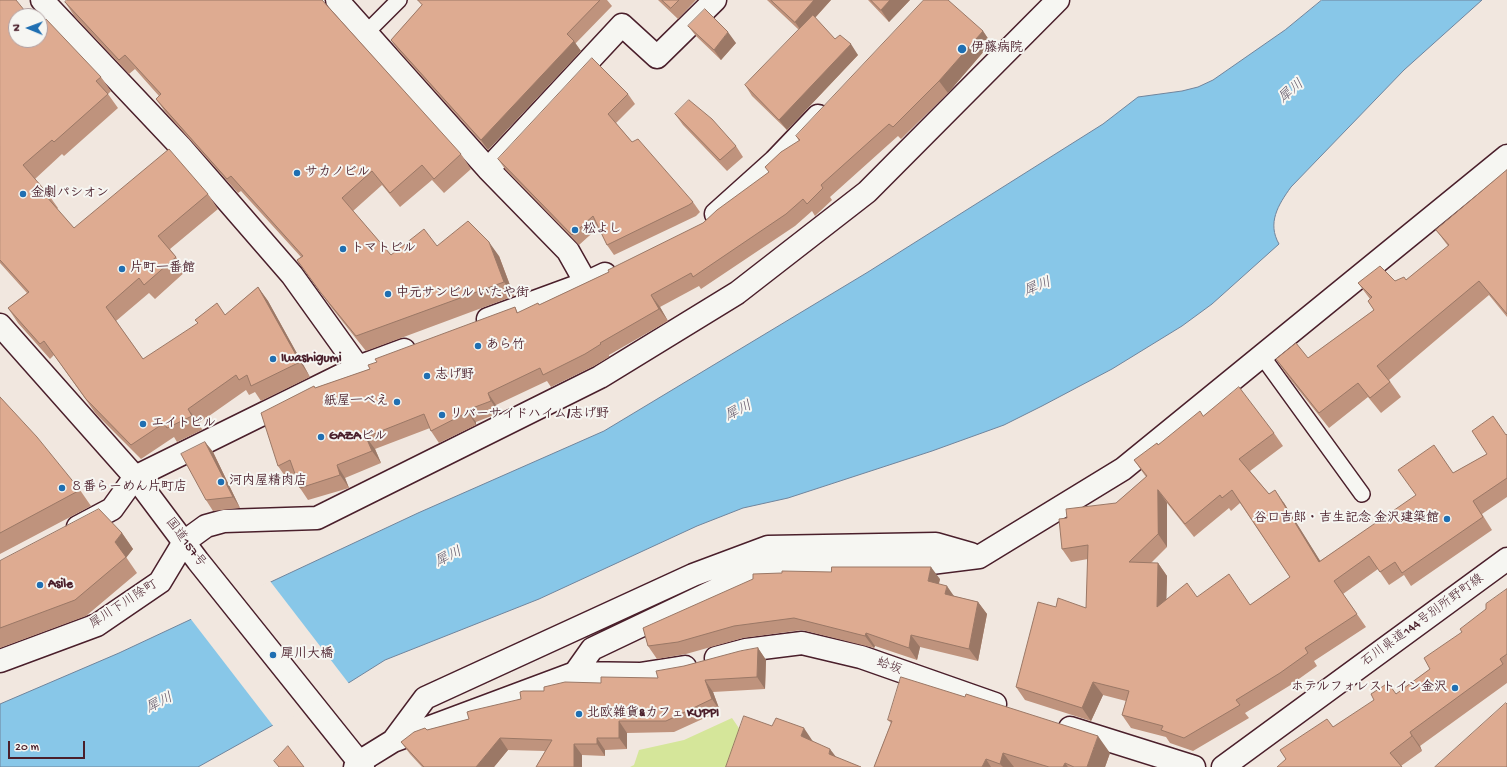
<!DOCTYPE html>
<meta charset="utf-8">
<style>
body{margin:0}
#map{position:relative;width:1507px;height:767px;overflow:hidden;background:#f1e7df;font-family:"Gochi Hand",sans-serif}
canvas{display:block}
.north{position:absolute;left:8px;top:8px;width:40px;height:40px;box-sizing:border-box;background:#f6f6f2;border:1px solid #b1a0a2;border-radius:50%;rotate:271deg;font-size:11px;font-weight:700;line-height:16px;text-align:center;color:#4a1f2b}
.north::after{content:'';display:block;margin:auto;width:14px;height:18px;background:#1f6fb2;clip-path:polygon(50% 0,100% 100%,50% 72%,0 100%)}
.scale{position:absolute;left:8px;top:741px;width:77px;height:18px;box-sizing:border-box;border:2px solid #4a1f2b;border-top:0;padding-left:5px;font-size:12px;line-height:14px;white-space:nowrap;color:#4a1f2b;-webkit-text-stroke:3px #f6f6f2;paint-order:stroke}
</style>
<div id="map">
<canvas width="1507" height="767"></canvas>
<div class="north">N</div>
<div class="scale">20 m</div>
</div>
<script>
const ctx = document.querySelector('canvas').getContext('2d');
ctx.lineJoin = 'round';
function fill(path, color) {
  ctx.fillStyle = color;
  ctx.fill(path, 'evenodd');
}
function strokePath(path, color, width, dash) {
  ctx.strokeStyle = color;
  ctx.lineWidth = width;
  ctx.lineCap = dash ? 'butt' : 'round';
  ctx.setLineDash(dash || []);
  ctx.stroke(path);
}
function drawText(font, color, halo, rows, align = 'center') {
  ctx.font = font + ' "Gochi Hand","Klee One",sans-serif';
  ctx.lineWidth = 4;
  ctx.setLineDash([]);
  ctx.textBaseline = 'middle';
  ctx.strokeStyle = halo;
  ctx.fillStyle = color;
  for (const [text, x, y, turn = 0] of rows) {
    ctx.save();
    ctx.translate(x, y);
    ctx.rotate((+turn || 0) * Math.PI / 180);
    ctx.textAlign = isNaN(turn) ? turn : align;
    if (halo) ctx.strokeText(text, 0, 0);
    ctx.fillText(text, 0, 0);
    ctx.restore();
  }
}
fill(new Path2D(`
 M732,718L747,740L736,767H630L634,765L639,750L684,740Z`), '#d5e69a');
const water = new Path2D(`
 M1322,0H1482L1404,70L1291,187C1278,205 1267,223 1279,244L1212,304L1182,326L1112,369L1042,406L1004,425L932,451L788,498L743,508L697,526L539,599L385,660L350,682L198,767H0V704L119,653L418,513L604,431L868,272L1103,124L1138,97L1182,91L1198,87L1213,80L1285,30Z`);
fill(water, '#88c7e8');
strokePath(water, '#6f849c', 1);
fill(new Path2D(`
 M270,581L350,685L274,727L190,618Z`), '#f1e7df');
const service = new Path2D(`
 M366,33L399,0
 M1262,356L1362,494`);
const minor = new Path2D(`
 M42,0L180,146L292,275L358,367
 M337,0L488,169L568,251L586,283
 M488,169L622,25L657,57L715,0
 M716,214L775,161L818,116
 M488,319L586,283L605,274
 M78,527L112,509L135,477L358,367L404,350
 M716,658L746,650L802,643L861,657L995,704
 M0,661L97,625L160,582L184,542L206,526L224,521L317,518L600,377L737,293L867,192L1058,0
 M575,673L640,674L685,667
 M1070,728L1194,767
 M393,741L425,698L693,575L768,547L936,544L971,554
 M355,767L359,762L393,741L575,673L592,649L760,569L915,565L979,557L1123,469L1507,156`);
const secondary = new Path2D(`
 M1223,767L1507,559`);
const trunk = new Path2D(`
 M0,325L135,477L198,561L363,767`);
strokePath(service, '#4a1f2b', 18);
strokePath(minor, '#4a1f2b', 25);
strokePath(secondary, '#4a1f2b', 25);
strokePath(trunk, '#4a1f2b', 25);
strokePath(service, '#f6f6f2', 15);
strokePath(minor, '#f6f6f2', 22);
strokePath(secondary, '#f6f6f2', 22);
strokePath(trunk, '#f6f6f2', 22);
fill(new Path2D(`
 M0,0L16,16L101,77L111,91L108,94L118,108L64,156L62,154L35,179L48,194L58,208L57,209L74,228L208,194L218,209L170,249L176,257L186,271L155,299L149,293L116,321L143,359L225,315L258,287L268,301L310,377L261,401L255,392L249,395L246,390L199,423L202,430L177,442L174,437L141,459L96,414L54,355L50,359L18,323L8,308L27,293L0,263Z
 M418,0H607L612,6L575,44L581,51L488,150L398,50L391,40L422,5Z
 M658,0H696L678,19Z
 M767,0H831L815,18L835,39L858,55L787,130L752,96L745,85L799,30Z
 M868,0H910L889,22Z
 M65,2L461,154L471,169L444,193L432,180L400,207L382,185L353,211L391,255L437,246L499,256L514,296L366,351L331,307L297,260L301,257L241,191L238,193L166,113L156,99L159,96L135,69L129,74L75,17Z
 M688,26L736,43L721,60L696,36Z
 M983,31L991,43L948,93L901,139L898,136L830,197L832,200L815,216L812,211L795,226L701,289L699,286L660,307L668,321L609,355V357L594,366L551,387L547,381L496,405L499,413L476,422V425L439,443L431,431L430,428L375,449L381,463L345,478L349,488L308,500L300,488L295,474L287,479L278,466L315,388L370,369L515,307L518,313L539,305L609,272L703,223L769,172L799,141L796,136Z
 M628,94L635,104L616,123L632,142L693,202L700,212L696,216L614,255L607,245L599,227L579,245L505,169L498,159Z
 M675,114L736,146L743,157L727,171L683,125Z
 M1507,170V317L1489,295L1389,380L1401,397L1381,413L1368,397L1329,428L1286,374L1276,359L1308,358L1374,310L1368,301L1370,299L1358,283L1406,280L1448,246L1436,230Z
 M0,397L80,490L91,506L0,554Z
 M1203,416L1274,433L1283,446L1250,471L1269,494L1284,503L1320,561L1453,473L1487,454L1507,434V497L1482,514L1492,530L1411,586L1404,575L1389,585L1378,569L1343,594L1366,627L1314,661L1317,666L1289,686L1245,713L1249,718L1193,751L1170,743L1166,737L1131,728L1122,715L1126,701L1103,695L1091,721L1025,700L1016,687L1056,607L1086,608L1088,559L1071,562L1062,549L1067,518L1116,503L1146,477L1134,460ZM1167,503L1194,537L1229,508L1231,511L1240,503L1290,577L1250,605L1197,597L1166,599L1167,576L1158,563H1151L1167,547Z
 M205,442L213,452L240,508L213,511L206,500Z
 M122,533L133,549L126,557L137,573L86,616L0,648V561Z
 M940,579L939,584L954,596L978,602L987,614L978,661L920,647L917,660L875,646L874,648L802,630L743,638L686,654L657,659L648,646L643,628Z
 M1507,589V683L1420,746L1422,751L1401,766L1333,727L1396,694L1430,669L1462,632Z
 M758,648L766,660L765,689L713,692L720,711L674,732L627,733V749L605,750V756L582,755V767H536L545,751L508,750L494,767H422L410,754L401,742L427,730L469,719L521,699L544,691L601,683L658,678L684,666Z
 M888,720L1110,753L1105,767H874L891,723Z`), '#bf937d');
fill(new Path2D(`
 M814,0H831L802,32L795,22Z
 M890,0H910L889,22L881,10Z
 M983,31L991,43L948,93L939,81Z
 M728,32L736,43L721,60L714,50Z
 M574,41L581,51L488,150L481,140Z
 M851,44L858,55L787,130L779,120Z
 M489,242L499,256L514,296L504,282Z
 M258,287L268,301L310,377L300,362Z
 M651,295L660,307L668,321L659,309Z
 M488,393L496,405L499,413L491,401Z
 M188,409L199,423L202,430L192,416Z
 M467,410L476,422V425L468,412Z
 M366,437L375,449L381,463L372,451Z
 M205,442L213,452L240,508L233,497Z
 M337,465L345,478L349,488L340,475Z
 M1158,490L1167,503V547L1158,534Z
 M1275,490L1284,503L1329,575L1319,562Z
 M122,533L133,549L126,558L115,542Z
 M1158,563L1167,576L1166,620L1157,607Z
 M931,567L940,579L936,593L928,581Z
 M947,586L956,599L945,594Z
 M978,602L987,614L978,661L969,649Z
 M866,633L875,646L874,648L865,636Z
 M911,635L920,647L917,660L909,648Z
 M758,648L766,660L765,689L757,677Z
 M705,680L713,692L720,711L712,699Z
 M1093,682L1103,695L1091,721L1082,708Z
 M619,721L627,733V749L619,738Z
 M804,728L816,746L801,736Z
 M1410,732L1420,746L1422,751L1412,736Z
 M1098,736L1110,753L1105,767H1087Z
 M500,738L508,750L494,767H476Z
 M597,738L605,750V756L597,744Z
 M574,744L582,755V767H574Z
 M830,749L843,766L829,754Z
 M1003,753L1014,767H1003L1000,764Z
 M986,759L991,767H982Z
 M1065,763L1068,767H1063Z`), '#9b7866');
const building = new Path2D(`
 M0,0H16L29,16H16V40H40V25L46,19L101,77L96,81L108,94L54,142L52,140L23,165L48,194L46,196L74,228L169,149L208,194L158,236L176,257L144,285L139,278L106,307L143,359L198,323L195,320L217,303L225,315L258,287L300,362L251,386L247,375L239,380L236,375L188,409L192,416L167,428L164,423L131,445L86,399L44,341L40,344L8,308L29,292L0,260Z
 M67,0H322L461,154L434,179L422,165L390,193L372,171L342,198L391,255L424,229L437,246L468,221L489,242L504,282L356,336L321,293L297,260L303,256L231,176L227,179L156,99L161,94L125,55L119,60L65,2Z
 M418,0H600L567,34L574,41L481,140L391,40L422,5Z
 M662,0H679L671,8Z
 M771,0H814L795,22Z
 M871,0H890L881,10Z
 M924,0H948L983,31L939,81L893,127L889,124L821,185L823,188L807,204L803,199L786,214L693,277L691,273L651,295L659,309L600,343L601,344L585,354L543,375L540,368L488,393L491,401L467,410L468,412L431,431L424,414L366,437L372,451L337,465L340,475L300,488L290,460L278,466L261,413L314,386L315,388L370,369L368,365L377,362L375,359L515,307L517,313L538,303L539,305L609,272L608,270L703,223L717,210L769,172L765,167L781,152L800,140L796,136Z
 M705,9L728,32L714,50L688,26Z
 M813,15L835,39L840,35L851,44L779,120L745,85Z
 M592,58L628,94L608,114L632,142L638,139L693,202L689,205L607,245L593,216L572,235L498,159Z
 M689,100L712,119L736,146L720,160L675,114Z
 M1507,170V314L1479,281L1377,366L1390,382L1370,398L1358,383L1319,413L1276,359L1296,343L1308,358L1374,310L1368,301L1372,297L1358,283L1380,266L1395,281L1404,277L1406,280L1449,245L1436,230Z
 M1239,387L1274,433L1239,459L1269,494L1275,490L1319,562L1416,495L1398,470L1434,445L1453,473L1487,454L1472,431L1493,416L1506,435L1507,434V478L1473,501L1483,517L1402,573L1395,562L1380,572L1369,556L1334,581L1357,614L1305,648L1308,653L1280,673L1236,700L1240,705L1184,738L1161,730L1163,726L1122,715L1129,691L1093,682L1082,708L1016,687L1038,602L1056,607L1058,598L1086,608L1088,545L1062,549L1059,519L1067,518L1066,509L1116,503L1147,476L1134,460L1157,443L1158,445L1200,411L1203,416ZM1158,490L1185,524L1220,495L1222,498L1232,490L1290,577L1250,605L1229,574L1197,597L1187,583L1157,607L1158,563L1129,562L1158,534Z
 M0,397L37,437L80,490L0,533Z
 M205,442L233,497L206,500L181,454Z
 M99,509L122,533L115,542L126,557L75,600L0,628V561Z
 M832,567H931L928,581L947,586L945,594L978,602L969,649L911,635L909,648L866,633L865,636L794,618L734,626L678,642L648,646L643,628L753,579V574L782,573V571L831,572Z
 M1507,589V654L1500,659L1503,664L1410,732L1412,736L1390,753L1402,767H1277L1286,759L1280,750L1327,719L1333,727L1374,700L1371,694L1388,683L1396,694L1430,669L1424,658L1462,632L1460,629L1486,609V604Z
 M758,648L757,677L705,680L712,699L666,721H619V738H597V744H574V767H536L552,740L500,738L476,767H424L401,742L414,732L425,728L427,730L469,719L467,712L470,711L521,699L520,692L523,691H544V687L565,682L601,683V677L658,678L656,671L684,666L740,651Z
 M901,677L965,697L966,694L1098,736L1087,767H1074L1065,763L1063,767H1049L1003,753L1000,764L986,759L982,767H874L892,721L888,720Z
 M1506,703L1507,704V767H1435Z
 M744,716L772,726L776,718L804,728L801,736L830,749L829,754L861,767H726Z
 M288,746L304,767H279L274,761Z`);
fill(building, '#deab91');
strokePath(building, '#9b7866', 1);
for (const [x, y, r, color] of [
 [962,49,5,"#1f6fb2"],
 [297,173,4,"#1f6fb2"],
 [23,194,4,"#1f6fb2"],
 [575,230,4,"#1f6fb2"],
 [343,249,4,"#1f6fb2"],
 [122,269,4,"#1f6fb2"],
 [388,294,4,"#1f6fb2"],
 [478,346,4,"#1f6fb2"],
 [273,359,4,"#1f6fb2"],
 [427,376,4,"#1f6fb2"],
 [397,402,4,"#1f6fb2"],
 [442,415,4,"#1f6fb2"],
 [143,424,4,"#1f6fb2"],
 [321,437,4,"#1f6fb2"],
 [221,482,4,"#1f6fb2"],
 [62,488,4,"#1f6fb2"],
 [1447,519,4,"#1f6fb2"],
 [40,585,4,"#1f6fb2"],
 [273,655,4,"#1f6fb2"],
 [1455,688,4,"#1f6fb2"],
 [579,714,4,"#1f6fb2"]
]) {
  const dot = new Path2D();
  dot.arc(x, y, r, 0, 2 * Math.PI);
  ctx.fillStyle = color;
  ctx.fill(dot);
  strokePath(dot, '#f6f6f2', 1.5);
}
drawText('bold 13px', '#4a1f2b', '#f6f6f2', [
 ["伊藤病院",971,49],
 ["サカノビル",305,173],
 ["金劇パシオン",31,194],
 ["松よし",583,230],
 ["トマトビル",351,249],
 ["片町一番館",130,269],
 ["中元サンビル いたや街",396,294],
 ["あら竹",486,346],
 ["Iwashigumi",281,359],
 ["志げ野",435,376],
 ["紙屋一べえ",389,402,"right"],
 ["リバーサイドハイム/志げ野",450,415],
 ["エイトビル",151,424],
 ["GAZAビル",329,437],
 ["河内屋精肉店",229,482],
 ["８番らーめん片町店",70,488],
 ["谷口吉郎・吉生記念 金沢建築館",1439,519,"right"],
 ["Asile",48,585],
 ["犀川大橋",281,655],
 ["ホテルフォレストイン金沢",1447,688,"right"],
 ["北欧雑貨&カフェ KUPPI",587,714]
], 'left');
drawText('13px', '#4a1f2b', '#f6f6f2', [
 ["国道157号",185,543,53],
 ["犀川下川除町",124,605,-33],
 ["石川県道144号別所野町線",1423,621,-36],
 ["蛤坂",889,667,20]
]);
drawText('italic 14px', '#5d5164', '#f6f6f2', [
 ["犀川",1292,92,-41],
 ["犀川",1038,288,-22],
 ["犀川",739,412,-27],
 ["犀川",449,558,-27],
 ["犀川",160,704,-27]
]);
</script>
